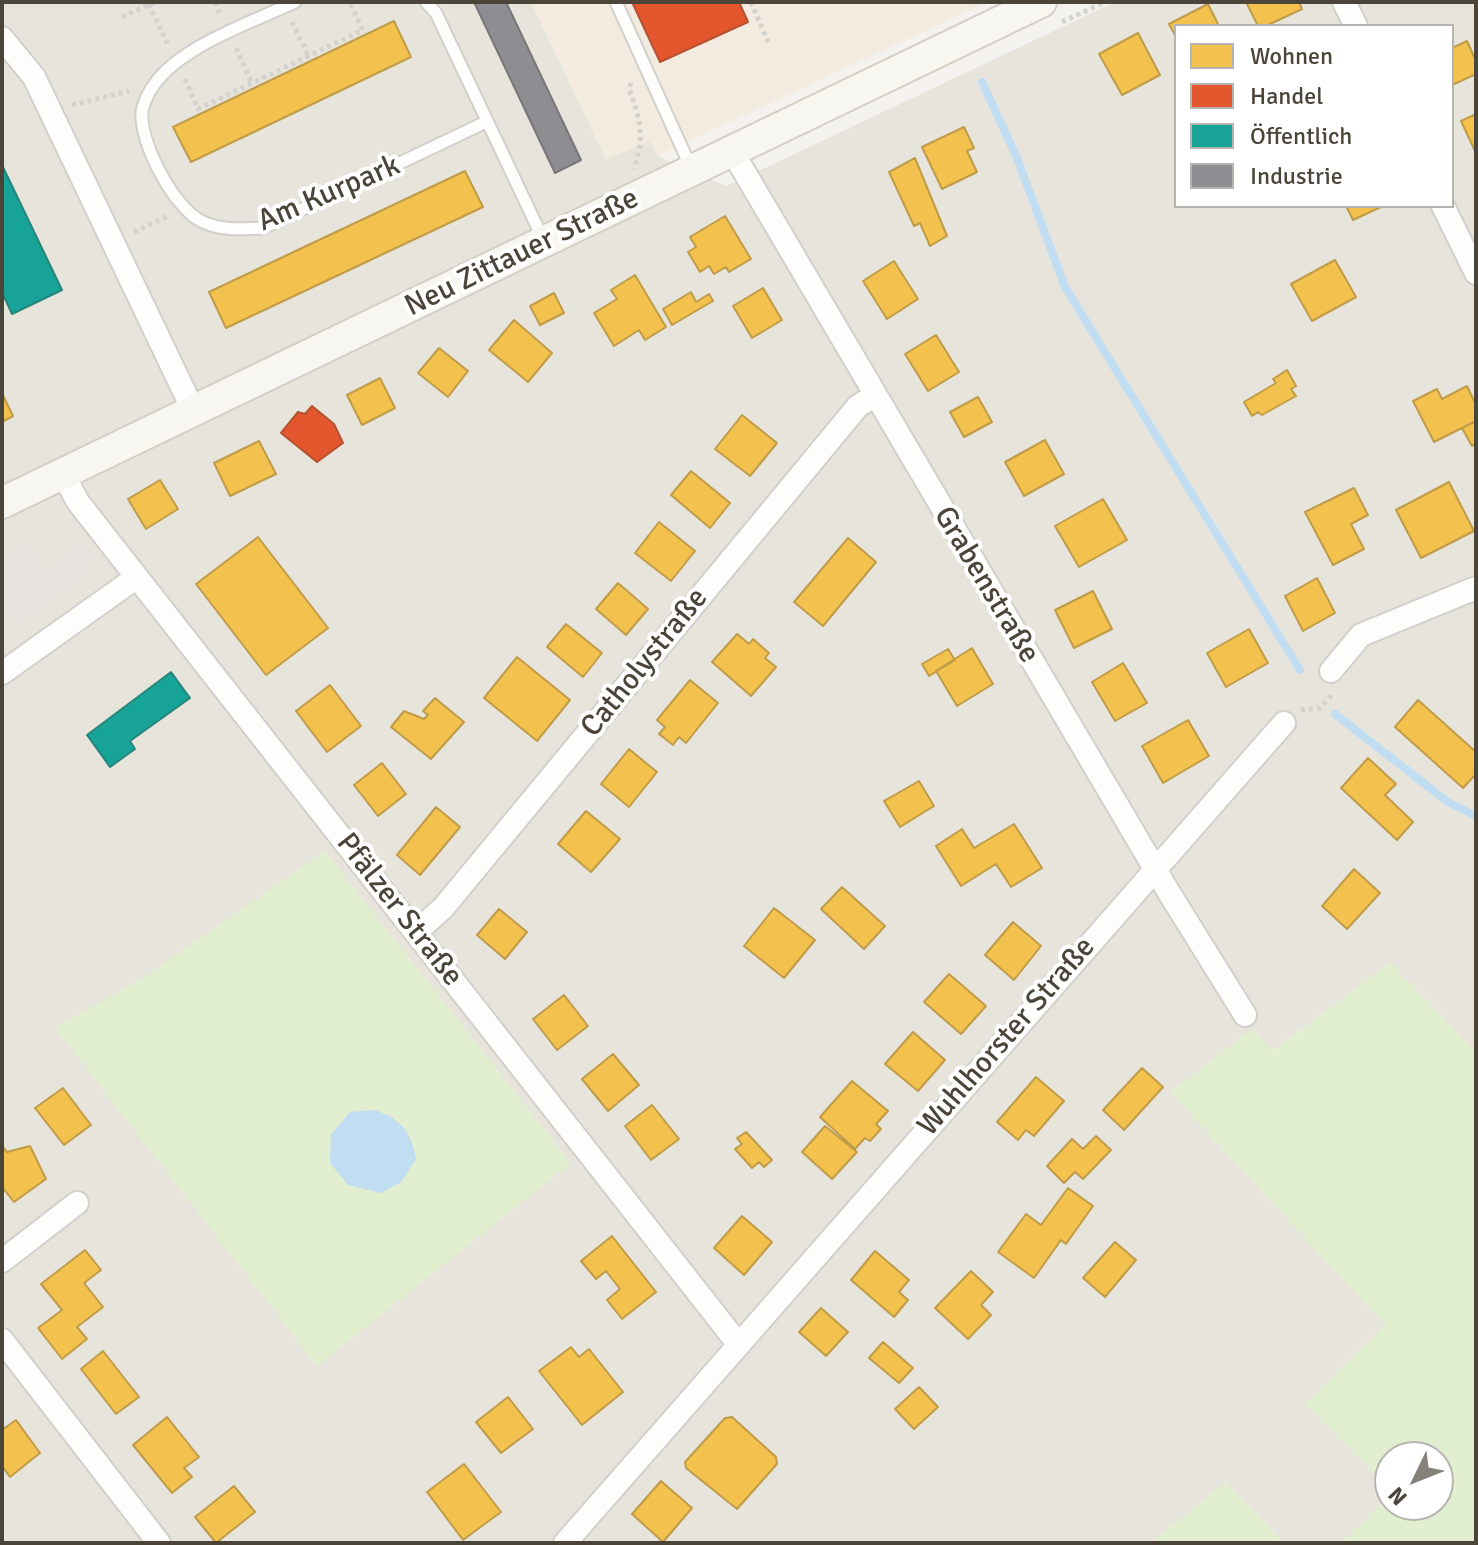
<!DOCTYPE html>
<meta charset="utf-8">
<style>
body{margin:0}
#map{position:relative;width:1478px;height:1545px;overflow:hidden;background:#f4f2ee;font-family:Signika,sans-serif}
canvas{display:block}
.frame{position:absolute;inset:0;border:4px solid #4b4439;pointer-events:none}
.legend{position:absolute;left:1174px;top:24px;width:280px;height:184px;box-sizing:border-box;background:#fff;border:2px solid #b7b4b0;margin:0;padding:10px 14px;list-style:none;font-size:24px;color:#4b4439}
.legend li{display:flex;align-items:center;gap:16px;height:40px}
.legend b{width:40px;border:2px solid #b7b4b0}
.north{position:absolute;left:1374px;top:1441px;width:80px;height:80px;box-sizing:border-box;background:#fff;border:2px solid #b7b4b0;border-radius:50%;rotate:227deg;font-size:22px;font-weight:700;line-height:32px;text-align:center;color:#4b4439}
.north::after{content:'';display:block;margin:auto;width:28px;height:36px;background:#868178;clip-path:polygon(50% 0,100% 100%,50% 72%,0 100%)}
</style>
<div id="map">
<canvas width="1478" height="1545"></canvas>
<div class="frame"></div>
<ul class="legend">
<li><b style="height:22px;background:#f2c14e"></b>Wohnen</li>
<li><b style="height:22px;background:#e4572e"></b>Handel</li>
<li><b style="height:22px;background:#17a398"></b>Öffentlich</li>
<li><b style="height:22px;background:#8d8d92"></b>Industrie</li>
</ul>
<div class="north">N</div>
</div>
<script>
const ctx = document.querySelector('canvas').getContext('2d');
ctx.lineJoin = 'round';
function fill(path, color) {
  ctx.fillStyle = color;
  ctx.fill(path, 'evenodd');
}
function strokePath(path, color, width, dash) {
  ctx.strokeStyle = color;
  ctx.lineWidth = width;
  ctx.lineCap = dash ? 'butt' : 'round';
  ctx.setLineDash(dash || []);
  ctx.stroke(path);
}
function drawText(font, color, halo, rows, align = 'center') {
  ctx.font = font + ' Signika,sans-serif';
  ctx.lineWidth = 8;
  ctx.setLineDash([]);
  ctx.textBaseline = 'middle';
  ctx.strokeStyle = halo;
  ctx.fillStyle = color;
  for (const [text, x, y, turn = 0] of rows) {
    ctx.save();
    ctx.translate(x, y);
    ctx.rotate((+turn || 0) * Math.PI / 180);
    ctx.textAlign = isNaN(turn) ? turn : align;
    if (halo) ctx.strokeText(text, 0, 0);
    ctx.fillText(text, 0, 0);
    ctx.restore();
  }
}
fill(new Path2D(`
 M2,2H531L606,159L650,141L657,156L727,186L1115,2H1476V1052L1390,963L1272,1051L1170,1092L1386,1325L1305,1404L1390,1489V1496L1340,1543H1284L1225,1483L1151,1543H2ZM1176,26H1452V206H1176Z`), '#e7e4dc');
fill(new Path2D(`
 M531,2H988L657,156L650,141L606,159Z`), '#f3ebdf');
fill(new Path2D(`
 M325,851L571,1163L317,1366L55,1028L146,976ZM374,1110L396,1117L331,1135L350,1112Z
 M1390,962L1476,1052V1543H1340L1390,1496V1505H1438V1457H1390V1489L1305,1404L1385,1325L1170,1092L1252,1029L1273,1051Z
 M1225,1483L1284,1543H1151Z`), '#e1eecf');
fill(new Path2D(`
 M25,539L49,572L81,541L97,557L80,573L83,579L17,625L2,603V554Z`), '#e6e3df');
fill(new Path2D(`
 M374,1110C400,1118 411,1131 416,1159L401,1182L381,1193L348,1185L330,1163L331,1135L350,1112Z`), '#c0ddf1');
const homes = new Path2D(`
 M1246,2H1299L1302,9L1266,26H1258Z
 M1208,4L1219,26H1176V37L1169,24Z
 M394,21L411,57L191,162L173,127Z
 M1138,33L1160,75L1122,95L1099,54Z
 M1467,41L1476,61V74L1452,85V48Z
 M1476,114V153L1461,121Z
 M964,127L974,148L967,151L977,172L942,189L922,147Z
 M915,158L947,236L930,246L920,223L914,226L889,172Z
 M465,171L483,207L226,328L209,292Z
 M1346,206H1383L1353,220Z
 M725,216L751,259L729,272L726,267L714,274L709,266L700,272L688,252L696,247L690,237Z
 M1335,260L1356,297L1312,321L1291,284Z
 M894,261L918,299L887,319L863,281Z
 M635,275L666,327L645,340L639,330L614,346L594,313L617,299L611,290Z
 M763,288L782,320L752,338L733,306Z
 M691,292L696,302L709,294L713,301L672,325L663,309Z
 M554,293L564,313L540,325L530,306Z
 M514,320L552,353L528,382L489,350Z
 M936,335L959,372L928,391L905,354Z
 M439,348L468,371L448,397L418,373Z
 M1287,370L1296,386L1291,389L1296,396L1262,415L1258,412L1252,416L1244,402L1276,383L1273,379Z
 M380,378L395,408L362,425L347,395Z
 M1467,386L1476,405V421L1434,442L1413,401L1437,389L1442,399Z
 M2,393L13,416L2,422Z
 M978,397L992,422L964,437L950,412Z
 M742,415L777,443L750,476L715,449Z
 M1476,421V443L1472,446L1462,428Z
 M1045,440L1064,474L1024,496L1005,462Z
 M259,441L276,474L230,496L214,463Z
 M691,471L730,503L710,528L671,495Z
 M160,480L178,509L146,529L128,499Z
 M1449,482L1474,531L1421,558L1396,510Z
 M1354,488L1368,515L1351,524L1364,549L1333,565L1305,512Z
 M1103,499L1127,540L1079,567L1055,526Z
 M659,522L695,551L671,581L635,553Z
 M258,537L328,628L266,675L196,584Z
 M848,538L876,562L823,626L794,602Z
 M1317,578L1335,613L1303,631L1285,596Z
 M618,583L648,609L626,635L596,609Z
 M1093,591L1112,629L1074,648L1055,610Z
 M566,624L602,653L583,677L547,647Z
 M1249,629L1268,663L1226,687L1207,653Z
 M737,634L749,644L753,639L769,653L765,658L776,667L751,696L712,662Z
 M972,648L993,684L957,706L936,671Z
 M948,649L955,660L929,676L922,664Z
 M517,657L570,700L537,741L484,698Z
 M1123,663L1147,703L1115,721L1092,682Z
 M690,680L718,703L686,743L679,737L673,745L659,734L665,727L657,720Z
 M330,685L361,726L327,752L296,711Z
 M435,698L464,722L431,759L391,727L404,711L424,719L428,715L423,711Z
 M1418,700L1476,752V774L1463,788L1395,727Z
 M1188,720L1209,756L1163,783L1142,746Z
 M629,749L657,772L629,807L601,784Z
 M1368,758L1396,784L1385,795L1413,822L1397,840L1341,788Z
 M382,763L406,794L378,816L354,785Z
 M919,781L934,806L900,827L884,801Z
 M436,807L460,827L420,875L397,855Z
 M586,811L620,839L591,872L558,844Z
 M1014,824L1042,868L1011,887L996,864L961,886L936,846L962,829L974,848Z
 M1354,869L1380,893L1347,929L1322,906Z
 M842,887L885,926L864,949L821,909Z
 M774,908L815,940L784,978L744,946Z
 M499,909L527,932L505,959L477,935Z
 M1013,922L1041,946L1014,980L985,955Z
 M949,974L986,1006L961,1034L924,1002Z
 M564,995L588,1026L557,1050L533,1019Z
 M913,1032L945,1060L918,1091L885,1064Z
 M613,1054L639,1085L608,1111L582,1079Z
 M1142,1068L1163,1087L1124,1130L1103,1110Z
 M1036,1077L1064,1101L1034,1136L1026,1130L1018,1140L997,1122Z
 M852,1081L888,1111L876,1124L881,1129L870,1141L865,1138L855,1149L820,1117Z
 M63,1088L91,1125L64,1145L35,1108Z
 M652,1105L679,1139L651,1160L625,1126Z
 M825,1126L857,1152L832,1179L802,1152Z
 M746,1132L772,1160L764,1167L759,1162L752,1168L735,1149L742,1144L737,1138Z
 M1096,1136L1111,1150L1083,1179L1075,1172L1064,1183L1047,1166L1072,1139L1083,1149Z
 M2,1146L7,1152L30,1146L46,1179L14,1202L2,1187Z
 M1068,1188L1093,1206L1066,1244L1061,1240L1034,1278L998,1252L1026,1214L1041,1225Z
 M742,1216L772,1242L744,1275L714,1248Z
 M612,1236L656,1292L622,1319L607,1300L620,1289L606,1271L596,1279L581,1261Z
 M1115,1242L1136,1260L1105,1297L1083,1278Z
 M85,1250L101,1270L84,1283L103,1307L77,1327L87,1339L62,1359L38,1328L62,1310L41,1284Z
 M875,1251L909,1280L899,1292L908,1300L894,1317L851,1280Z
 M971,1271L993,1292L981,1305L991,1315L968,1339L935,1308Z
 M821,1308L848,1332L826,1356L799,1332Z
 M883,1342L913,1368L899,1383L869,1358Z
 M571,1347L579,1357L589,1349L623,1392L582,1425L539,1371Z
 M103,1351L139,1397L116,1414L81,1369Z
 M919,1387L938,1407L914,1429L895,1409Z
 M508,1397L533,1429L501,1453L476,1422Z
 M167,1417L199,1457L184,1468L192,1477L172,1493L133,1445Z
 M732,1417L776,1457L777,1464L737,1509L686,1468L685,1462L725,1418Z
 M16,1420L40,1453L10,1477L2,1466V1430Z
 M464,1464L501,1512L463,1540L427,1492Z
 M661,1481L692,1508L663,1542L632,1514Z
 M234,1486L255,1512L216,1543L195,1517Z`);
fill(homes, '#f2c14e');
strokePath(homes, '#c09c48', 2);
const shops = new Path2D(`
 M632,2H739L748,22L660,62Z
 M312,406L334,424L343,443L317,462L281,433L298,412L305,414Z`);
fill(shops, '#e4572e');
strokePath(shops, '#b65131', 2);
const public = new Path2D(`
 M2,165L62,290L12,314L2,292Z
 M171,672L190,698L130,741L135,749L110,767L87,735Z`);
fill(public, '#17a398');
strokePath(public, '#27867c', 2);
const industry = new Path2D(`
 M474,2H506L581,160L555,173Z`);
fill(industry, '#8d8d92');
strokePath(industry, '#797777', 2);
strokePath(new Path2D(`
 M982,82L1017,158L1065,287L1300,670
 M1335,714L1448,802L1476,816`), '#c0ddf1', 8);
const service = new Path2D(`
 M295,2C253,22 180,46 154,85C149,91 142,106 142,113C140,144 175,210 203,222C223,231 241,229 263,228L486,122
 M426,2L436,13L544,241
 M616,2L692,170`);
const minor = new Path2D(`
 M1344,2L1356,26
 M2,38L34,77L193,410
 M732,151L1168,891L1245,1015
 M1443,206L1476,273
 M62,472L78,502L147,590L739,1345
 M1331,671L1361,635L1476,588
 M2,673L137,577
 M416,932L443,908L858,406L874,396
 M2,1261L77,1203
 M2,1340L159,1543
 M565,1543L1284,723`);
const secondary = new Path2D(`
 M2,503L1041,2`);
strokePath(service, '#d2d0cb', 15);
strokePath(minor, '#d2d0cb', 26);
strokePath(secondary, '#d3cfc5', 34);
strokePath(new Path2D(`
 M215,2L221,17
 M751,2L768,42
 M149,4L168,45
 M122,17L154,2
 M292,22L309,57
 M1062,22L1105,2
 M236,48L252,83
 M185,79L198,109L363,30L349,2
 M631,83L629,89C641,122 645,135 634,169
 M72,105L129,91
 M134,232L168,216
 M1301,710L1320,708L1333,694`), '#d3d2cc', 5, [4, 4]);
strokePath(service, '#fdfdfc', 11);
strokePath(minor, '#fdfdfc', 22);
strokePath(secondary, '#f7f6f1', 30);
drawText('30px', '#4b4439', '#fff', [
 ["Am Kurpark",329,194,-23],
 ["Neu Zittauer Straße",522,253,-26],
 ["Grabenstraße",986,585,59],
 ["Catholystraße",645,663,-51],
 ["Pfälzer Straße",399,910,52],
 ["Wuhlhorster Straße",1007,1037,-49]
]);
</script>
